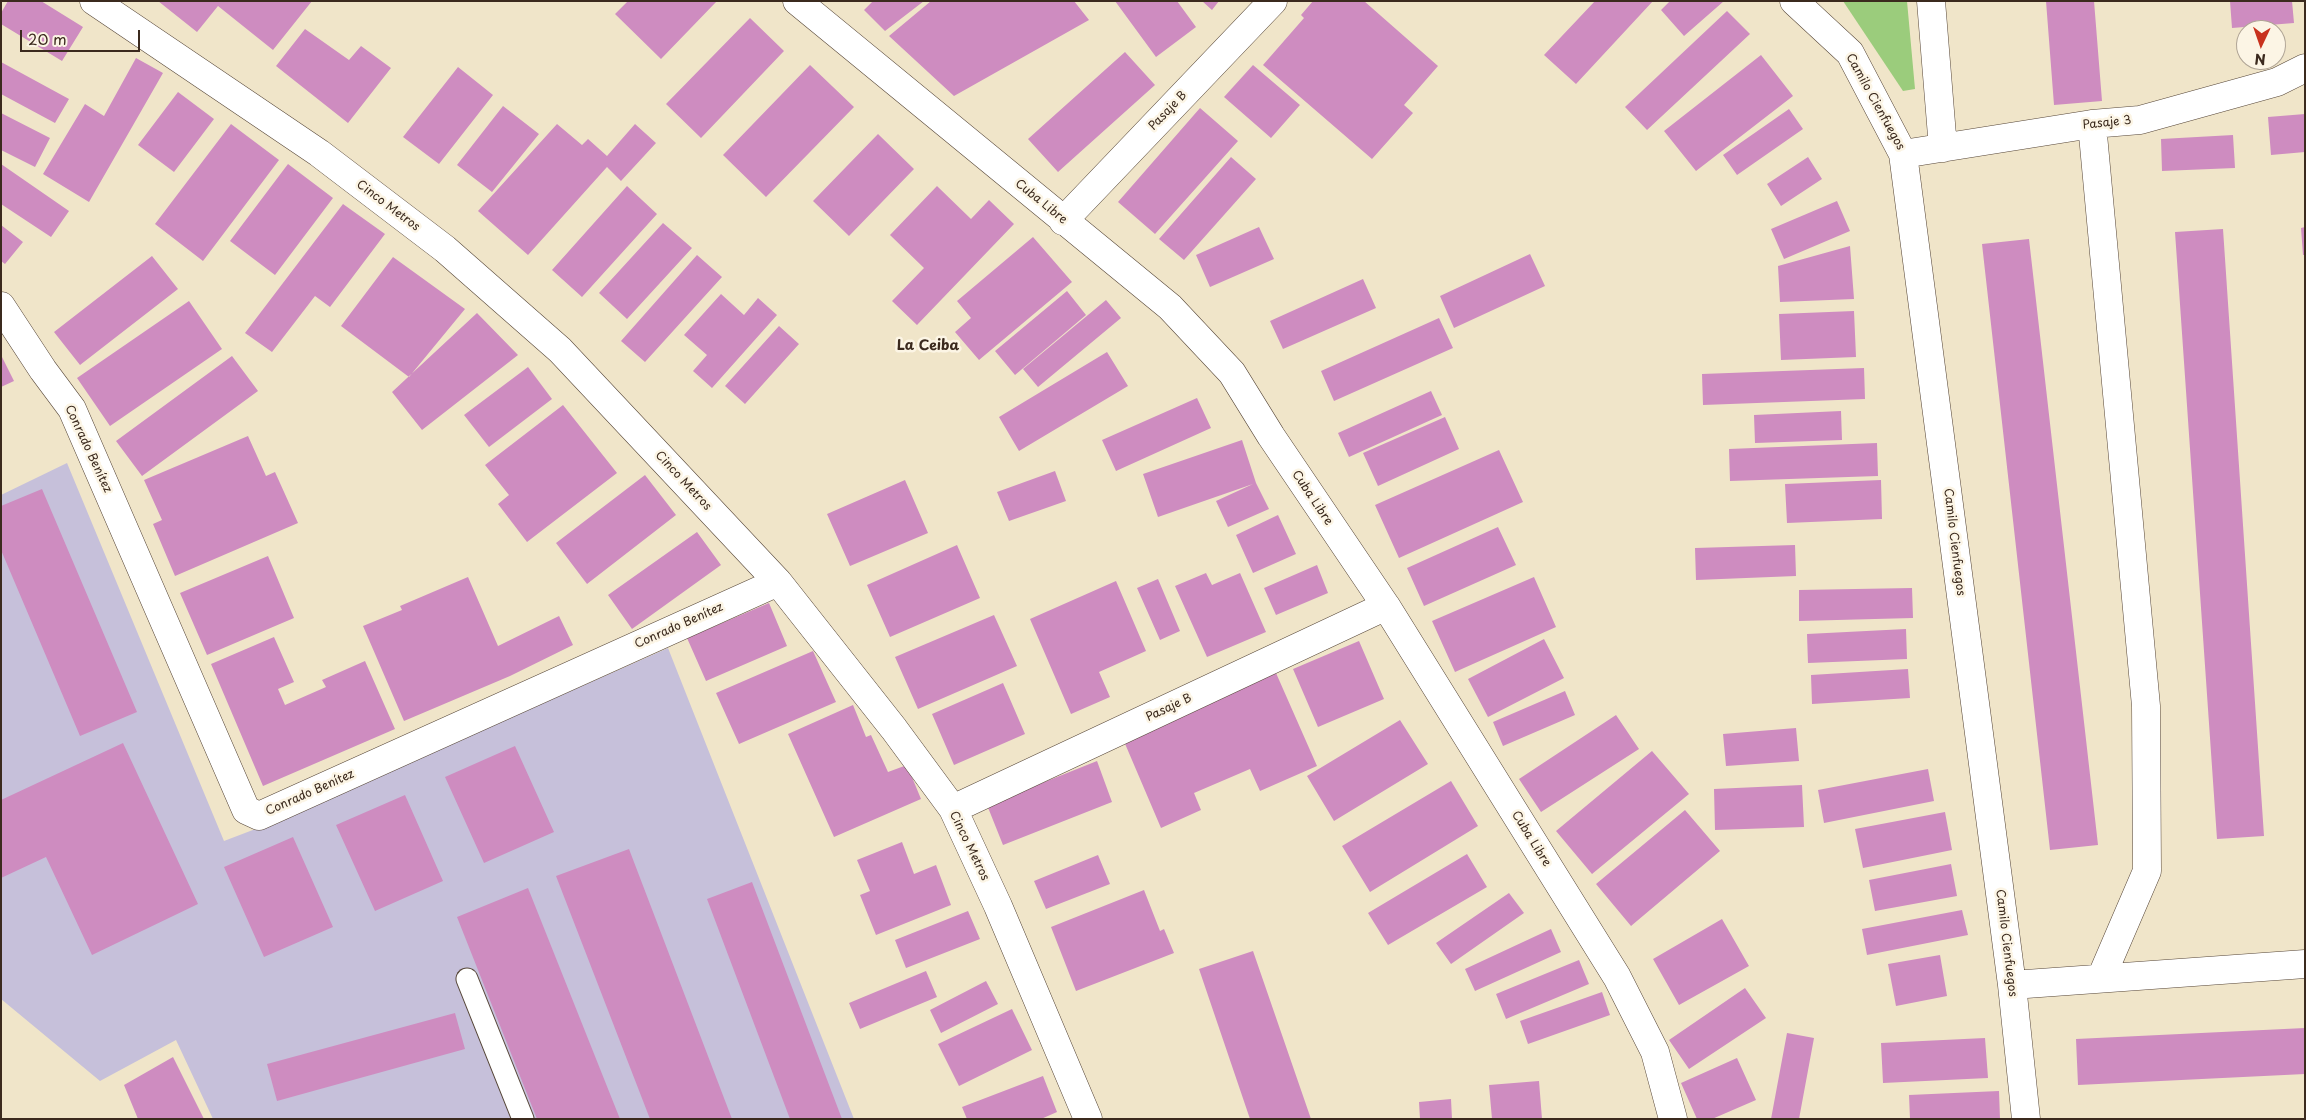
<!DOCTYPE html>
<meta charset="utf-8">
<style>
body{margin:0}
#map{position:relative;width:2306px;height:1120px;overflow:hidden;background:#f0e5c9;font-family:"Playpen Sans",sans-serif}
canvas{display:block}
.frame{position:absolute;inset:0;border:2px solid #3b2a1e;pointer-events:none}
.north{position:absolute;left:2236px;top:20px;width:50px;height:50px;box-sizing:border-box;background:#fcf5e5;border:1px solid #afa495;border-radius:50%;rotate:183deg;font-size:14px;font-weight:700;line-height:20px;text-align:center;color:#3b2a1e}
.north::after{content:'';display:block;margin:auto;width:18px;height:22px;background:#c8321e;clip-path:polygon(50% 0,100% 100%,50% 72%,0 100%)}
.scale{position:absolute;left:20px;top:30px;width:120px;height:22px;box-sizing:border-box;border:2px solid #3b2a1e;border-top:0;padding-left:6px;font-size:15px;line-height:18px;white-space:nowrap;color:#3b2a1e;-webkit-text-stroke:4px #fcf5e5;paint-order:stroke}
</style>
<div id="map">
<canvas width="2306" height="1120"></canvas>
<div class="frame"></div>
<div class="north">N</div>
<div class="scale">20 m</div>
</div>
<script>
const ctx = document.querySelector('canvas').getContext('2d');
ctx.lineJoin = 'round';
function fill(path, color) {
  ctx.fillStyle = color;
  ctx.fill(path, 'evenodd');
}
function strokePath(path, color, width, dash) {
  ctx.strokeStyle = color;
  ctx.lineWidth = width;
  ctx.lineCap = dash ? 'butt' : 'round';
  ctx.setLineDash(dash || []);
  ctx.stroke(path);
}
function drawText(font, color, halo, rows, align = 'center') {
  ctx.font = font + ' "Playpen Sans",sans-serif';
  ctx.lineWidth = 5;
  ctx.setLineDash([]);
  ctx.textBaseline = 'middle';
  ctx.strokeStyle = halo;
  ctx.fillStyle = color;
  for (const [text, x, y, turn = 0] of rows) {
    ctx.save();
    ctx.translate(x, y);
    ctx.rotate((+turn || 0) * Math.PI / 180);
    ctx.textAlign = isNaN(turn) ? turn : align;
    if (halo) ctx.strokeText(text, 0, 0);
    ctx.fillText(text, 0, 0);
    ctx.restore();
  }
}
fill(new Path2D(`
 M67,463L224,841L279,820L668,648L854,1119H213L176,1040L100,1081L1,999V495Z`), '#c6c0da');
fill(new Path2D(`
 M1843,1H1907L1915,89L1903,91Z`), '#9bcc7c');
fill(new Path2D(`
 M8,1H41L83,27L62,61L1,24V13Z
 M158,1H312L273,50L218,6L197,32Z
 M628,1H717L661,59L615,14Z
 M873,1H924L885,31L864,10Z
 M931,1H1074L1089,20L954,96L889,36Z
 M1115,1H1177L1196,27L1156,57Z
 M1202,1H1219L1212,10Z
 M1313,1H1364L1438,66L1404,105L1413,113L1372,159L1263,65L1304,18L1301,15Z
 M1595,1H1653L1576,84L1544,55Z
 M1670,1H1724L1684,36L1661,10Z
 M2046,1H2094L2102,101L2054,105Z
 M2230,1H2292L2294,23L2232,28Z
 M1727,11L1750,34L1647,130L1625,107Z
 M750,18L784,51L701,138L666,104Z
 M305,29L349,60L361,46L391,68L348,123L276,66Z
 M1125,52L1155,85L1058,172L1028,139Z
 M1761,55L1793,96L1696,171L1664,131Z
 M136,58L163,73L89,202L43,174L85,104L104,116Z
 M1,62L69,99L55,123L1,94Z
 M810,65L854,107L766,197L723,155Z
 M1253,65L1300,105L1271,138L1224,97Z
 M458,67L493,95L439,164L403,137Z
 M178,92L214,119L174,172L138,145Z
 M503,106L539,134L492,192L457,165Z
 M1200,108L1238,141L1155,234L1118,202Z
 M1789,109L1803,129L1737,175L1723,155Z
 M1,113L50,138L35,167L1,150Z
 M2305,114V152L2271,155L2268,117Z
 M231,124L279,160L203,261L155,224Z
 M557,124L582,145L588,139L607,156L635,124L656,143L621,181L607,167L528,255L478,211Z
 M878,134L914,169L849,236L813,201Z
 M2233,135L2235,168L2162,171L2161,139Z
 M1231,157L1256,179L1184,260L1159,239Z
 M1808,157L1822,179L1781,206L1767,184Z
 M1,164L69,211L51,237L1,204Z
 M288,164L333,198L275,275L230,241Z
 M627,186L657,214L582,297L552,270Z
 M937,186L971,219L989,200L1014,224L917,325L892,301L924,268L890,235Z
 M1837,201L1850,231L1784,259L1771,229Z
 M343,204L385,234L330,307L315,296L272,352L245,333Z
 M663,223L692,248L627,319L599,293Z
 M1,225L23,242L5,264L1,261Z
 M1259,227L1274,259L1210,287L1196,255Z
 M2305,227V255H2303L2301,228Z
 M2223,229L2264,836L2217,839L2175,232Z
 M1033,237L1072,282L979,360L955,332L971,318L957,301Z
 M2029,239L2098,845L2050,850L1982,244Z
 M1850,246L1854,299L1780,302L1778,266Z
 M1530,254L1545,286L1454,328L1440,296Z
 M697,255L722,277L645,362L621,341Z
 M152,256L178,289L80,365L54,332Z
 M393,257L465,309L409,377L341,326Z
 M1363,279L1376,308L1283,349L1270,321Z
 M1067,291L1086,315L1015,375L995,351Z
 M721,294L744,315L758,298L777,315L712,388L693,371L707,355L684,335Z
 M1106,300L1121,318L1038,387L1023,369Z
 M189,301L222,349L110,426L77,378Z
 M1854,311L1856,357L1781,360L1779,314Z
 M477,313L518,355L422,430L392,392Z
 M1439,318L1453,348L1334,401L1321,371Z
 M779,326L799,344L745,404L725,386Z
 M1107,352L1128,386L1019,451L999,417Z
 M1,355L14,381L1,387Z
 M232,356L258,391L142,476L116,441Z
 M528,367L552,399L489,447L464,415Z
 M1864,368L1865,399L1703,405L1702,374Z
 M1431,391L1442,415L1349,457L1338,433Z
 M1197,398L1211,428L1116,471L1102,440Z
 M563,405L617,473L527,542L498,504L509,495L485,465Z
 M1841,411L1842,440L1755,443L1754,415Z
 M1445,417L1459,449L1378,486L1363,453Z
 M248,436L266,476L275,472L298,523L175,576L153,524L162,520L144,480Z
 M1242,440L1256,483L1269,509L1228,527L1216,501L1253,484L1158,517L1143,474Z
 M1877,443L1878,476L1730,481L1729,449Z
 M1499,450L1523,502L1399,558L1375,505Z
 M1055,471L1066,501L1009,521L997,492Z
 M645,475L676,515L587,584L556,543Z
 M905,480L928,533L850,566L827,514Z
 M1881,480L1882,519L1787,523L1785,484Z
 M42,489L137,712L80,736L1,550V506Z
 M1278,515L1296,554L1253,573L1236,535Z
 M1498,527L1516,565L1424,606L1407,568Z
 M697,532L721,565L632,629L608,595Z
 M957,545L980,598L890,637L867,585Z
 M1795,545L1796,576L1696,580L1695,548Z
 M268,556L294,618L207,655L180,593Z
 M1317,565L1328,593L1276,615L1264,588Z
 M1206,573L1212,585L1240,573L1266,632L1207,657L1175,586Z
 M468,577L498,646L559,616L573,645L510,676L404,721L363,626L402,610L400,606Z
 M1534,577L1556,627L1455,672L1432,621Z
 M1158,579L1180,631L1160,640L1137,588Z
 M1116,581L1146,651L1099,672L1110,697L1071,714L1030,619Z
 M1912,588L1913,618L1799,621V590Z
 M769,603L787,646L706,681L687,638Z
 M994,615L1017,666L918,709L895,657Z
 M1906,629L1907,659L1808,663L1807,634Z
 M274,637L294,682L278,689L285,705L326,687L322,680L365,661L395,729L263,786L211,664Z
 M1544,639L1564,678L1488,717L1468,679Z
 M1359,641L1384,699L1318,727L1293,669Z
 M813,651L836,702L739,744L716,693Z
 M1908,669L1910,698L1812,704L1811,675Z
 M1276,673L1317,766L1260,791L1250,769L1194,793L1201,810L1161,828L1123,739Z
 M1003,683L1025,734L954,765L932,714Z
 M1565,691L1575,715L1503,746L1493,722Z
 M853,705L866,737L871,735L888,772L907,765L921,799L834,837L788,734Z
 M1616,715L1639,749L1541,812L1519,779Z
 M1400,720L1428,764L1334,821L1307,776Z
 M1796,728L1799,761L1726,766L1723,734Z
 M123,743L198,904L92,955L46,857L1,878V800Z
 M515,746L554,832L484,863L445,777Z
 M1652,751L1689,794L1592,874L1556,831Z
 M1097,761L1112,802L1003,845L987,805Z
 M1928,769L1934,801L1824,823L1818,790Z
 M1451,781L1478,826L1370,892L1342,846Z
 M1802,785L1804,827L1715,830L1714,789Z
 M405,795L443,881L375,911L336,825Z
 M1685,810L1720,851L1631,926L1596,884Z
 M1945,812L1952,850L1863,868L1855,829Z
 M293,837L333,927L264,957L224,867Z
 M902,842L914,874L936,865L951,905L876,935L860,895L870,891L857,860Z
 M629,849L732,1119H650L556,876Z
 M1467,854L1487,887L1388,945L1368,913Z
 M1098,855L1110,884L1046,909L1034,881Z
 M1951,864L1957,896L1875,911L1869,880Z
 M752,882L842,1119H790L707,899Z
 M528,888L620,1119H537L457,917Z
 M1144,890L1160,931L1164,929L1174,953L1076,991L1051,927Z
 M1509,893L1524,913L1451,964L1436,943Z
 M1962,910L1968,935L1867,955L1862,929Z
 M968,911L980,939L906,968L895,940Z
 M1722,919L1749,966L1679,1005L1653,959Z
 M1551,929L1561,952L1475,991L1465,969Z
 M1253,951L1311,1119H1250L1199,969Z
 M1940,955L1947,996L1896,1006L1888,964Z
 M1579,960L1589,984L1506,1019L1496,994Z
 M926,971L937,997L860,1029L849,1003Z
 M986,981L998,1004L941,1033L930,1010Z
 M1745,988L1766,1018L1689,1069L1669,1040Z
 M1602,992L1610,1015L1528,1044L1520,1021Z
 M1012,1009L1032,1050L959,1086L938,1044Z
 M455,1013L465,1049L277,1101L267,1064Z
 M2305,1028V1074L2078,1085L2076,1039Z
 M1787,1033L1814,1038L1799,1119H1771Z
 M1985,1038L1988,1078L1883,1083L1881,1043Z
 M173,1057L204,1119H138L124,1085Z
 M1737,1058L1756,1100L1712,1119H1697L1681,1083Z
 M1043,1076L1057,1112L1041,1119H967L962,1107Z
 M1539,1081L1542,1119H1492L1489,1085Z
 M1999,1091L2000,1119H1910L1909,1095Z
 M1451,1099L1452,1119H1420L1419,1102Z`), '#ce8cc0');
const lane = new Path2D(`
 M467,979L523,1119`);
const street = new Path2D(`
 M94,1L319,153L445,249L560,350L778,582L894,729L953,809L998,906L1088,1119
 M797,1L1170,307L1232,373L1271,436L1386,606L1617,977L1655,1052L1673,1119
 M1794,1L1850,53L1903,154L2012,985L2026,1119
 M1931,1L1943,148
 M2092,124L2146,706L2147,871L2101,978
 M1903,154L2092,124L2140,120L2277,82L2305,68
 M1063,221L1273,1
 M1,306L43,370L72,409L246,810L259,816L778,582
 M953,809L1386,606
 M2012,985L2305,964`);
strokePath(lane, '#564638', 23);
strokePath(street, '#564638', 29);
strokePath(lane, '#fff', 21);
strokePath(street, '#fff', 28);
drawText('12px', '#3b2a1e', '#fcf5e5', [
 ["Camilo Cienfuegos",1875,102,61],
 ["Pasaje B",1168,111,-46],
 ["Pasaje 3",2107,123,-6],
 ["Cuba Libre",1041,202,39],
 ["Cinco Metros",388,206,37],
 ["Conrado Benítez",88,449,65],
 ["Cinco Metros",683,481,47],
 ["Cuba Libre",1312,498,56],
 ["Camilo Cienfuegos",1954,542,83],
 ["Conrado Benítez",679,626,-24],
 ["Pasaje B",1169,708,-25],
 ["Conrado Benítez",310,793,-24],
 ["Cuba Libre",1531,839,58],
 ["Cinco Metros",969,846,64],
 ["Camilo Cienfuegos",2006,943,83]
]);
drawText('bold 14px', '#3b2a1e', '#fcf5e5', [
 ["La Ceiba",928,346]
]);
</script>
